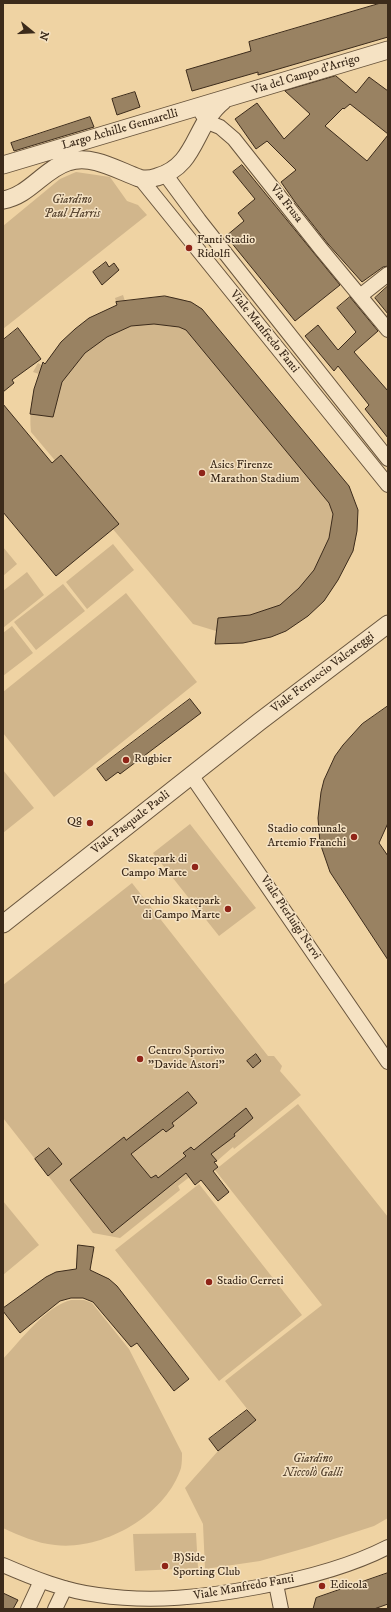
<!DOCTYPE html>
<meta charset="utf-8">
<style>
body{margin:0}
#map{position:relative;width:391px;height:1612px;overflow:hidden;background:#efd3a3;font-family:"IM FELL DW Pica",serif}
canvas{display:block}
.frame{position:absolute;inset:0;border:4px solid #3c2b1b;pointer-events:none}
.north{position:absolute;left:12px;top:12px;width:40px;height:40px;-webkit-text-stroke:3px #f5e2c3;paint-order:stroke;rotate:108deg;font-size:11px;font-weight:700;line-height:16px;text-align:center;color:#3c2b1b}
.north::after{content:'';display:block;margin:auto;width:14px;height:18px;background:#3c2b1b;clip-path:polygon(50% 0,100% 100%,50% 72%,0 100%)}
</style>
<div id="map">
<canvas width="391" height="1612"></canvas>
<div class="frame"></div>
<div class="north">N</div>
</div>
<script>
const ctx = document.querySelector('canvas').getContext('2d');
ctx.lineJoin = 'round';
function fill(path, color) {
  ctx.fillStyle = color;
  ctx.fill(path, 'evenodd');
}
function strokePath(path, color, width, dash) {
  ctx.strokeStyle = color;
  ctx.lineWidth = width;
  ctx.lineCap = dash ? 'butt' : 'round';
  ctx.setLineDash(dash || []);
  ctx.stroke(path);
}
function drawText(font, color, halo, rows, align = 'center') {
  ctx.font = font + ' "IM FELL DW Pica",serif';
  ctx.lineWidth = 3;
  ctx.setLineDash([]);
  ctx.textBaseline = 'middle';
  ctx.strokeStyle = halo;
  ctx.fillStyle = color;
  for (const [text, x, y, turn = 0] of rows) {
    ctx.save();
    ctx.translate(x, y);
    ctx.rotate((+turn || 0) * Math.PI / 180);
    ctx.textAlign = isNaN(turn) ? turn : align;
    if (halo) ctx.strokeText(text, 0, 0);
    ctx.fillText(text, 0, 0);
    ctx.restore();
  }
}
fill(new Path2D(`
 M76,172L110,177L127,201L138,205L147,215L3,329V226L60,179Z
 M123,295L125,301C155,297 176,291 202,309L349,486L358,510L357,531L353,551L338,580L324,601L308,616L215,644L216,631L193,624L31,432C29,412 32,394 39,374L33,372L38,363L43,366L61,342L75,329L117,305L115,298Z
 M113,544L134,570L87,609L66,582Z
 M3,547L17,564L3,576Z
 M27,572L44,595L3,628V591Z
 M63,584L85,611L36,650L14,622Z
 M126,593L197,682L54,797L3,733V692Z
 M12,626L33,653L3,676V633Z
 M3,770L34,808L3,833Z
 M190,824L256,908L219,936L153,853Z
 M132,883L268,1056H274L282,1066L280,1071L301,1095L234,1149L233,1147L217,1161L214,1158L178,1186L180,1190L120,1238L93,1233L3,1118V985Z
 M298,1104L388,1217V1518L374,1526L309,1547L260,1561L205,1569L203,1524L185,1488L218,1451L256,1420L225,1381L322,1305L215,1170Z
 M199,1184L302,1315L219,1381L115,1250Z
 M3,1201L39,1245L3,1275Z
 M71,1300H84L92,1303L129,1349L182,1453C182,1457 182,1463 181,1468C166,1515 103,1551 55,1545C36,1543 20,1536 3,1528V1359C22,1339 45,1307 71,1300Z
 M196,1533L198,1568L135,1571L133,1534Z`), '#d1b68c');
const building = new Path2D(`
 M381,3H388V37L258,75V72L192,91L186,70L251,51L249,42Z
 M336,76L356,93L369,77L388,91V134L350,104L344,109L343,108L325,126L367,161L388,135V266L383,267L362,282L328,244L295,202L281,182L296,170L267,141L256,149L235,119L257,103L284,139L310,114L285,91Z
 M135,92L140,107L117,115L112,99Z
 M90,117L94,127L14,151L11,143Z
 M242,165L340,285L295,321L226,236L244,221L238,213L255,199L233,172Z
 M106,262L109,267L114,263L119,270L102,285L93,272Z
 M388,286V314L375,298Z
 M165,296L191,302L202,309L349,486L358,510L357,531L353,551L338,580L324,601L308,616L286,631L271,637L243,643L215,644L218,618L250,615L280,605L299,588L314,570L329,538L333,514L329,503L186,330L179,327L154,324L131,326L107,337L85,353L62,382L53,417L30,414L34,389L43,362L45,364L61,342L75,329L89,318L117,305L116,302Z
 M350,297L378,331L354,352L388,391V438L365,409L369,405L338,366L334,371L305,336L318,325L338,350L356,332L337,308Z
 M18,328L41,359L12,380L14,383L3,392V340Z
 M3,404L52,463L61,455L119,524L56,576L3,512Z
 M190,699L201,713L120,774L118,772L106,781L97,769Z
 M388,706V823L379,843L388,856V960L330,872L320,843L318,818L321,792L324,780L335,756L343,745L362,724Z
 M256,1054L261,1061L253,1068L247,1061Z
 M188,1092L197,1103L172,1123L174,1126L166,1132L163,1129L131,1154L151,1178L156,1175L158,1178L186,1156L183,1153L191,1147L194,1150L246,1108L253,1118L234,1134L235,1136L211,1154L217,1161L214,1162L218,1167L213,1171L229,1192L218,1201L201,1180L195,1185L186,1173L112,1233L70,1180L124,1137L126,1140Z
 M49,1148L62,1164L48,1176L35,1159Z
 M78,1245L94,1247L90,1270L109,1279L117,1286L189,1379L174,1391L137,1343L131,1347L93,1302L83,1298H71L60,1301L20,1333L3,1311V1308L46,1277L56,1272L76,1269Z
 M247,1410L256,1420L218,1451L209,1439Z
 M388,1573V1604L374,1609H313L316,1598Z
 M3,1593L18,1600L13,1609H3Z`);
fill(building, '#998262');
strokePath(building, '#3c2b1b', 1);
const minor = new Path2D(`
 M202,114L204,116L205,121L220,127L234,139L321,249L388,330
 M165,174L199,220L388,459
 M140,178L388,485
 M360,296L388,274
 M191,775L388,1062
 M3,1565C33,1578 65,1591 98,1595C152,1603 205,1597 258,1587C302,1579 347,1568 388,1547
 M276,1584L281,1609
 M28,1609L41,1581
 M55,1609L65,1588`);
const tertiary = new Path2D(`
 M3,165L388,50
 M3,200C29,196 44,169 68,162C92,154 117,170 139,178C145,180 151,179 157,177C197,166 194,124 223,101
 M3,924L259,722L388,624`);
strokePath(minor, '#69553d', 16);
strokePath(tertiary, '#69553d', 19);
strokePath(minor, '#f5e2c3', 14);
strokePath(tertiary, '#f5e2c3', 17);
for (const [x, y, r, color] of [
 [189,248,4,"#8f2418"],
 [202,473,4,"#8f2418"],
 [126,760,4,"#8f2418"],
 [90,823,4,"#8f2418"],
 [354,837,4,"#8f2418"],
 [195,867,4,"#8f2418"],
 [228,909,4,"#8f2418"],
 [140,1059,4,"#8f2418"],
 [209,1282,4,"#8f2418"],
 [165,1566,4,"#8f2418"],
 [322,1586,4,"#8f2418"]
]) {
  const dot = new Path2D();
  dot.arc(x, y, r, 0, 2 * Math.PI);
  ctx.fillStyle = color;
  ctx.fill(dot);
  strokePath(dot, '#f5e2c3', 1.5);
}
drawText('12px', '#3c2b1b', '#f5e2c3', [
 ["Via del Campo d'Arrigo",306,75,-17],
 ["Largo Achille Gennarelli",120,130,-16],
 ["Via Frusa",286,204,52],
 ["Viale Manfredo Fanti",264,332,51],
 ["Viale Ferruccio Valcareggi",323,673,-37],
 ["Viale Pasquale Paoli",131,823,-38],
 ["Viale Pierluigi Nervi",290,918,56],
 ["Viale Manfredo Fanti",244,1588,-10]
]);
drawText('italic 12px', '#5a4732', '#f5e2c3', [
 ["Giardino",72,201],
 ["Paul Harris",72,215],
 ["Giardino",313,1460],
 ["Niccolò Galli",313,1474]
]);
drawText('12px', '#3c2b1b', '#f5e2c3', [
 ["Fanti Stadio",197,241],
 ["Ridolfi",197,255],
 ["Asics Firenze",210,466],
 ["Marathon Stadium",210,480],
 ["Rugbier",134,760],
 ["Q8",82,823,"right"],
 ["Stadio comunale",346,830,"right"],
 ["Artemio Franchi",346,844,"right"],
 ["Skatepark di",187,860,"right"],
 ["Campo Marte",187,874,"right"],
 ["Vecchio Skatepark",220,902,"right"],
 ["di Campo Marte",220,916,"right"],
 ["Centro Sportivo",148,1052],
 ["\"Davide Astori\"",148,1066],
 ["Stadio Cerreti",217,1282],
 ["B)Side",173,1559],
 ["Sporting Club",173,1573],
 ["Edicola",330,1586]
], 'left');
</script>
